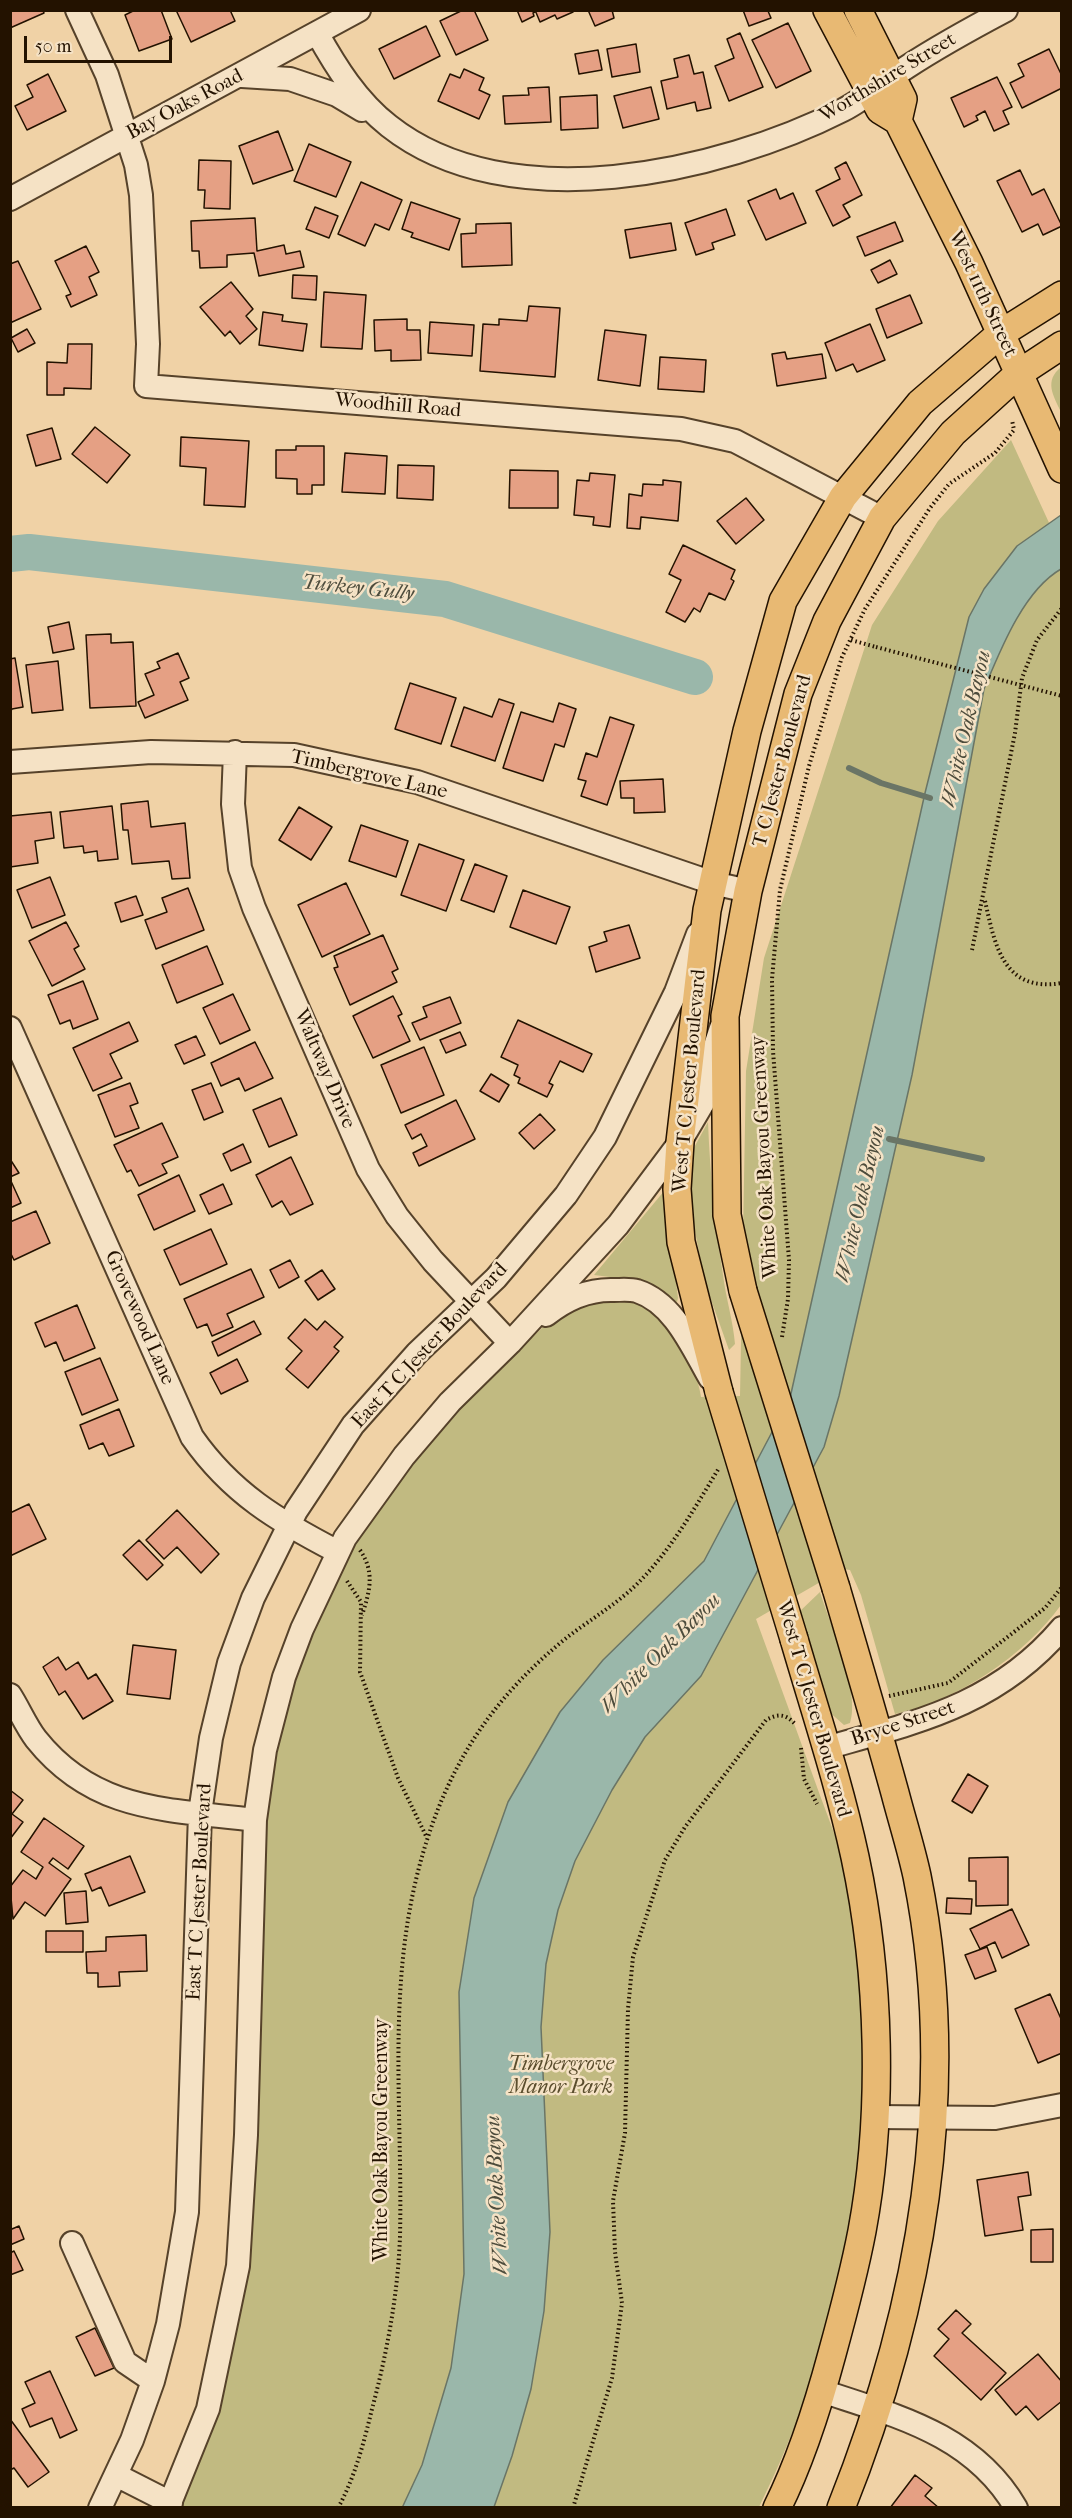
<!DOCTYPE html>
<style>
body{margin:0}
#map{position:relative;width:1072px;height:2518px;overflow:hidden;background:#f0d2a6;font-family:"IM FELL French Canon",serif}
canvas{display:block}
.frame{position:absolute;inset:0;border:12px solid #231200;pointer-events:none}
.scale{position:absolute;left:24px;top:36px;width:148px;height:27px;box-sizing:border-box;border:3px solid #231200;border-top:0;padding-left:8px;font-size:18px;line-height:21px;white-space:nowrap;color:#231200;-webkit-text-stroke:4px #f5e2c5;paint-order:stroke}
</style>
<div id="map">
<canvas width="1072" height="2518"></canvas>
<div class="frame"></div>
<div class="scale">50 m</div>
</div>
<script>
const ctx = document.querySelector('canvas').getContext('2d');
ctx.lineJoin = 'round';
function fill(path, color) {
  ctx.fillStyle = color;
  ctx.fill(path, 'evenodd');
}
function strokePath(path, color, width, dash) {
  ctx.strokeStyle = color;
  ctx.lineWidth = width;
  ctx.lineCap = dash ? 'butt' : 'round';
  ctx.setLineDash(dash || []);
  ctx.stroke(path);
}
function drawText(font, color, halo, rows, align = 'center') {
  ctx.font = font + ' "IM FELL French Canon",serif';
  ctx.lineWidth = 5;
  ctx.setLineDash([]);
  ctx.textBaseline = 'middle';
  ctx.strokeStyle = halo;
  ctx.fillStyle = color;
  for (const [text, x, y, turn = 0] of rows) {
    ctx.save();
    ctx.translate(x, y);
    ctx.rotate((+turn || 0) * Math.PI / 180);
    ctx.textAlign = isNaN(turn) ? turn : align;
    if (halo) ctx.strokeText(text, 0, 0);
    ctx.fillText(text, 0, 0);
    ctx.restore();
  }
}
fill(new Path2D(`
 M1061,367V412C1053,395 1044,381 1061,367Z
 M1011,440L1062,551L1061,1605C1024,1656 957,1701 895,1714L861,1595L850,1570L843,1569L756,1619C775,1671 794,1723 813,1776C822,1802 833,1828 841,1854C853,1895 857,1940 860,1982C874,2163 840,2345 759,2507L179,2508L212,2421L244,2293L252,2216L265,1828L282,1720L305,1648L337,1577L356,1542L377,1507L422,1447L471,1395L560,1311C586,1296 637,1292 660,1315C678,1333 698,1373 701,1397L740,1396L746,1071L764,958L872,625L938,521Z
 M708,1122C710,1174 715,1224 723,1275C726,1299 733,1320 735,1344L729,1350L705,1283L693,1221L690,1155Z
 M665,1190L678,1298L677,1302L625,1279L594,1275Z
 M820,1592C830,1625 861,1692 850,1723L844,1725L827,1710L797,1614Z`), '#c1ba81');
const water = new Path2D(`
 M1061,515V569C1023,591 1000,651 984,689L912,1075L839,1396L824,1447L701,1676L645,1737L612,1790L575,1861L558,1910L546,1964L541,2027L550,2232L544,2311L531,2389L512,2456L494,2507L402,2508L422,2465L451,2368L464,2274L459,1992L474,1898L508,1802L560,1712L603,1660L704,1561L790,1398L925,793L969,617L984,589L1017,546Z`);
fill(water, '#9ab7aa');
strokePath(water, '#6a7566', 1.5);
strokePath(new Path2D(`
 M849,768L881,783L930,798
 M889,1139L982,1159`), '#6a7566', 6);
strokePath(new Path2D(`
 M10,554L29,552L445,599L695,677`), '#9ab7aa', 36);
const building = new Path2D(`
 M10,10H43L44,13L10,28Z
 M135,10H161L172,39L139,51L125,15Z
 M176,10H230L235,21L191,42Z
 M463,10H474L488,40L456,55L440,21Z
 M517,10H535V12L533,13L534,16L522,22Z
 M535,10H573V12L557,19L555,15L540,22Z
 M588,10H612L614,18L595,26Z
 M743,10H771L768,11L771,18L749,26Z
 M788,23L811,71L776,88L752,40Z
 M426,26L440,56L394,79L379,49Z
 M740,33L763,87L729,101L715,66L734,58L727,39Z
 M636,44L640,72L612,77L607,49Z
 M1049,49L1062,76V88L1022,108L1010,83L1024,76L1018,64Z
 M598,50L602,70L579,74L575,54Z
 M689,55L694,74L703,72L711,108L697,111L695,102L667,109L661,81L678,77L674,59Z
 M464,69L484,78L479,90L490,95L479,119L438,101L450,74L460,78Z
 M48,74L66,111L27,130L15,106L33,97L27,85Z
 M997,77L1012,107L1003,111L1009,124L994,131L985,111L976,116L978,120L964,127L951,98Z
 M549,87L551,122L505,124L503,96L529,95L528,88Z
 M651,87L659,119L623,128L614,96Z
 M597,95L598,128L561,130L560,97Z
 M278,131L293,170L253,184L239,146Z
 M309,144L351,162L336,197L294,181Z
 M199,160L231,161L230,209L204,208L205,190H198Z
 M846,162L862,195L843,205L850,217L833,226L816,191L840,179L835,168Z
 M1020,170L1032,195L1044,189L1062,226L1043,235L1038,224L1022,232L997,181Z
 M361,182L402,200L389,230L375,224L365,246L338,234Z
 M776,189L780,199L793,193L806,223L766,240L748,201Z
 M411,202L460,219L449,250L411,237L413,233L402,229Z
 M315,207L338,216L329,238L306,229Z
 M726,209L735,235L712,243L714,249L696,255L685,223Z
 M255,218L257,251L284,245L286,254L300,251L304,267L259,276L254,253L227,255V267L200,268L199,251H192L191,221Z
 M895,222L903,241L865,256L857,237Z
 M511,223L512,265L462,267L461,234L476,233V224Z
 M671,223L676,250L630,258L625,230Z
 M86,246L99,272L89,277L97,295L71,307L66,296L71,294L55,261Z
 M890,260L897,274L878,283L871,270Z
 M18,261L41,309L10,323V264Z
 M293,275L317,276L316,300L292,298Z
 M231,282L253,309L246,316L257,329L240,344L230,331L225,336L200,307Z
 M324,292L366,295L362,349L321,347Z
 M910,295L922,323L887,338L876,309Z
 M529,306L560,308L555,377L480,371L483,324L499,325V319L527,321Z
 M263,312L283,315L282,321L307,324L303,351L259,345Z
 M407,319V330H420L421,360L391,361V350L375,351L374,320Z
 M430,322L474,325L472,356L428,353Z
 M870,324L885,360L857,372L853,364L836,371L825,343Z
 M27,329L35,343L18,352L11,338Z
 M605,330L646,335L640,386L598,380Z
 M68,344H92L91,389L64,388V395H47V362L67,363Z
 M785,352L787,359L822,354L826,378L777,386L772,354Z
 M660,357L706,360L704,392L658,389Z
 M95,427L130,455L107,483L72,454Z
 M52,428L61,459L36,466L27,435Z
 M181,437L249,441L245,507L204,505L206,468L180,466Z
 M296,446H324V485H312V494H297V479L276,478V450H296Z
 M345,453L387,456L385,494L342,492Z
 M398,465L434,466L433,500L397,498Z
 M510,470L558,471V508H509Z
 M590,473L615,475L610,527L593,525L594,517L574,515L577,480L589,481Z
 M663,480L681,482L678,521L641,517L640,529L627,528L629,494L642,496L643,484L663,485Z
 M746,498L764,520L736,544L717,521Z
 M683,545L735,570L731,579L734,581L725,600L709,593L700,612L694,608L685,622L666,612L681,580L669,574Z
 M69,622L74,649L53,653L48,627Z
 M111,634V643L133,642L136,706L90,708L86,635Z
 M178,653L189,678L180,682L188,700L145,718L138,702L154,695L145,674L160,668L157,662Z
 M15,658L23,707L12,709L10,712V659Z
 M58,661L63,710L32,713L26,665Z
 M410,683L456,698L441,744L395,729Z
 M499,699L514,704L495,761L451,746L464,707L492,717Z
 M559,703L576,709L564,747L555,744L543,781L503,768L521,712L553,722Z
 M610,717L634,725L607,805L581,796L586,781L578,779L586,753L597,757Z
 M663,779L665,812L634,813V798H621L620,781Z
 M148,801L151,827L185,823L190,878L172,879L169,861L132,864L128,830H123L121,804Z
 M112,806L118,859L98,861L97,851L84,853L83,846L64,848L60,812Z
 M299,807L332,827L311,860L279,840Z
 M51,812L54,838L35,841L38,863L10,867V816Z
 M361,825L408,841L396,877L349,861Z
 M419,844L464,860L446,911L401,895Z
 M475,864L507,876L494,912L461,900Z
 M50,877L65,915L32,928L17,890Z
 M346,883L370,934L322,957L298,905Z
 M188,888L204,930L156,949L145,920L167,912L162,898Z
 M523,890L570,907L556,944L510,927Z
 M136,896L143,915L121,922L115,903Z
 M66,922L79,946L74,949L85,969L52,986L29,941Z
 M629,925L640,958L596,972L589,947L607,941L604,932Z
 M383,935L398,969L392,972L397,982L350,1005L334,968L338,967L334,956Z
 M207,946L223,984L177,1003L162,965Z
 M83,981L98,1019L73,1029L70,1020L60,1024L48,995Z
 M233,994L250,1030L220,1044L203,1008Z
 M393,996L402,1014L398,1016L410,1041L373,1058L353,1016Z
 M450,997L461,1023L420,1040L412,1023L427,1017L423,1007Z
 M518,1020L592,1054L583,1072L560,1061L549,1083L553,1085L547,1097L518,1083L520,1078L514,1075L518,1065L501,1057Z
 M129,1022L138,1041L110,1054L122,1078L93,1091L73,1048Z
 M460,1032L466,1045L446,1053L440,1040Z
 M196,1036L205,1055L184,1064L175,1045Z
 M255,1042L273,1078L245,1091L239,1078L221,1086L211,1063Z
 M424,1047L444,1095L401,1113L381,1065Z
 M491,1074L509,1085L499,1102L480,1091Z
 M130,1083L138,1103L130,1106L139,1128L115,1137L98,1095Z
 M211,1083L223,1112L204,1120L192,1090Z
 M281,1098L297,1135L269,1147L253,1110Z
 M456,1100L475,1139L419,1166L413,1153L427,1146L421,1134L412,1139L405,1125Z
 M540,1114L555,1130L534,1149L519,1133Z
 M162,1123L178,1157L162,1164L167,1173L139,1186L131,1170L127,1172L114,1145Z
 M243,1144L251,1162L231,1171L223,1154Z
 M291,1157L313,1204L290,1215L282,1201L272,1207L256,1175Z
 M10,1159L19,1173L10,1177Z
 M179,1175L195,1211L154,1230L138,1195Z
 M10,1179L21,1203L10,1208Z
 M223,1184L232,1204L209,1214L200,1195Z
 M36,1211L50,1243L14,1260L10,1252V1222Z
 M211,1229L227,1264L180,1285L164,1250Z
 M290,1260L299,1277L279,1288L270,1270Z
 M251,1269L264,1297L227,1314L233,1327L212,1336L207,1324L197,1328L184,1299Z
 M322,1270L335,1289L318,1300L305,1281Z
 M77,1305L95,1348L64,1361L56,1342L45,1347L35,1323Z
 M305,1319L317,1330L325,1321L343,1337L334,1347L339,1351L308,1388L286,1369L302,1351L288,1338Z
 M254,1321L261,1334L218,1356L212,1342Z
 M100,1358L118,1400L82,1415L65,1372Z
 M237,1359L248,1381L221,1394L210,1373Z
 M119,1409L134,1446L109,1456L103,1443L89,1449L80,1425Z
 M29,1504L46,1539L10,1556V1513Z
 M177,1510L219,1554L201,1573L177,1547L164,1559L146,1540Z
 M139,1540L163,1565L147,1580L123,1555Z
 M133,1645L176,1650L170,1699L127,1694Z
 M58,1657L66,1670L78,1662L88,1679L96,1674L113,1701L83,1719L65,1691L59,1695L43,1667Z
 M968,1774L988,1786L972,1813L952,1801Z
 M10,1790L23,1800L12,1814L23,1822L10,1839Z
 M44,1818L84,1846L68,1869L53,1858L49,1863L71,1879L45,1916L25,1902L13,1919L10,1887L23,1870L36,1879L43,1867L21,1852Z
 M130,1856L145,1892L109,1906L101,1887L92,1891L85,1874Z
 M1008,1857V1905L976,1906V1881H969V1858Z
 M86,1891L88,1922L66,1924L64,1893Z
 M947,1898L972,1899L971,1914L946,1913Z
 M1012,1909L1029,1945L1002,1958L995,1942L980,1949L970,1929Z
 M46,1931H83V1952H46Z
 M146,1935L147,1971L119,1972L120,1986L98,1987V1973H87L86,1952L106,1951V1937Z
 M987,1947L996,1971L975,1979L965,1955Z
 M1050,1994L1062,2021V2053L1038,2063L1015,2009Z
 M1028,2172L1031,2195L1018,2197L1023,2230L985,2236L977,2180Z
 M10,2226L12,2229L19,2226L24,2239L10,2245Z
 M1053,2229V2262H1031V2230Z
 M14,2251L23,2270L10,2275V2253Z
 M956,2310L971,2324L962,2333L1006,2373L981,2400L934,2356L949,2339L938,2329Z
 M95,2328L114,2368L95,2376L76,2337Z
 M1038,2354L1062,2382V2401L1038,2420L1026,2406L1016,2415L995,2390Z
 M50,2371L77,2430L60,2438L52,2418L30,2427L22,2409L35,2403L25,2382Z
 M10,2419L49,2472L28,2487L14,2468L10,2470Z
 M915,2475L932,2488L925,2496L939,2508H890Z`);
fill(building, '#e5a084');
strokePath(building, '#231200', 1.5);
const minor = new Path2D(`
 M77,10L107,75L136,165L141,195L148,344L146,386L681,429L735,441L882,518
 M317,33C336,67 357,101 389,126C508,220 719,173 843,110C866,98 885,81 907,67C939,46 972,28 1006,10
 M242,76L290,79L337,95L362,110
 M10,199L359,10
 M235,752L233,804L240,868L254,908L368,1169L397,1216L433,1261L510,1343
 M10,762L151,752L294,755L417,782L713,883L748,891
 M10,1028L192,1437C231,1493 278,1521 338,1552
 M546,1315C566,1299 588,1289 614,1290C621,1290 630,1289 637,1291C674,1303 692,1347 710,1378
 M10,1695C19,1709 26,1726 36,1739C95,1813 169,1809 255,1820
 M826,1748C917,1722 997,1705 1062,1628
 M875,2117L995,2118L1062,2105
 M72,2243L125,2362L153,2381
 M822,2391C896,2416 973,2434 1016,2508
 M116,2475L171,2503
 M100,2508L132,2440L153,2381L168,2324L187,2212L200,1813L211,1738L229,1663L253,1598L296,1511L353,1425L417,1353L496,1278L566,1195L605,1137L676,992L698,934
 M168,2508L208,2409L238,2266L246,2135L255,1820L265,1750L284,1677L302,1629L345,1538L404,1456L450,1402L510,1343L618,1225L680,1142L703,1103L705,1076L721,1028`);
const major = new Path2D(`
 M827,10L880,110L898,121L969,263L1062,469
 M858,10L903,99L898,121
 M743,1291L727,1215L725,1016L748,891L798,694L827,621L882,518L953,433L1018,374L1062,345
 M719,1392L681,1242L677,1189L680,1142L707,910L747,731L783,601L843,497L920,403L1000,334L1062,295
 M836,1588C856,1656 876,1724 895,1793C902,1820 911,1848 917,1876C960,2089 921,2308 841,2508
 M777,2508C801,2460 818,2406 832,2354C843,2314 854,2273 862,2231C884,2113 880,1974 855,1857C839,1783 815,1711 794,1639`);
strokePath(minor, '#56422a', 26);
strokePath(major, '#231200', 30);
strokePath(new Path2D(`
 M851,640L876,647
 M985,901C995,945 1003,993 1062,983
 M972,950L1015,733L1022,678L1037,640L1062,608
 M782,1337L788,1299L789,1260L773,1051L772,979L780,890L809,766L842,657L865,609L930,508L949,484L995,453L1014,430L1012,420
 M360,1550C375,1572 370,1591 362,1615
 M347,1581L361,1602L360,1672L398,1778L427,1838
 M889,1696L948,1683L1045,1608L1062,1587
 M801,1748L804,1779L817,1804
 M338,2508C355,2477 364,2442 372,2409C387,2353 398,2294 400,2236C403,2099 384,1971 428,1837C455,1754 498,1694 565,1639C588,1621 614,1606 635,1586C670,1552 694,1509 719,1468
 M573,2508L612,2378L622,2303L615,2252L613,2201L625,2133L628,2009L633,1957L665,1860L685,1827L766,1720C779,1713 786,1714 796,1725`), '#231200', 4, [1.5, 3]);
strokePath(minor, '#f5e2c5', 22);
strokePath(major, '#e8b973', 27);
const majorBridge = new Path2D(`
 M743,1291L836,1588
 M719,1392L794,1639`);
strokePath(majorBridge, '#231200', 30, []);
strokePath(new Path2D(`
 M876,647L1062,696`), '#231200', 4, [1.5, 3]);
strokePath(majorBridge, '#e8b973', 27);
drawText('20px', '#231200', '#f5e2c5', [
 ["Worthshire Street",888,78,-31],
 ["Bay Oaks Road",185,105,-28],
 ["West 11th Street",982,294,65],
 ["Woodhill Road",398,406,5],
 ["T C Jester Boulevard",783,761,-75],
 ["Timbergrove Lane",369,775,13],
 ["Waltway Drive",324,1069,67],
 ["West T C Jester Boulevard",690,1081,-85],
 ["White Oak Bayou Greenway",765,1157,-93],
 ["Grovewood Lane",139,1318,66],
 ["East T C Jester Boulevard",430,1346,-47],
 ["West T C Jester Boulevard",813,1709,74],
 ["Bryce Street",903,1724,-18],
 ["East T C Jester Boulevard",200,1892,-87],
 ["White Oak Bayou Greenway",382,2140,-90]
]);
drawText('italic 20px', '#5a4d2d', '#f5e2c5', [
 ["Timbergrove",561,2065],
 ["Manor Park",561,2088]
]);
drawText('italic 21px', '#4d4c3c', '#f5e2c5', [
 ["Turkey Gully",358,589,6],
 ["White Oak Bayou",967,729,-77],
 ["White Oak Bayou",861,1204,-77],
 ["White Oak Bayou",661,1654,-45],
 ["White Oak Bayou",498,2195,-93]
]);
</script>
